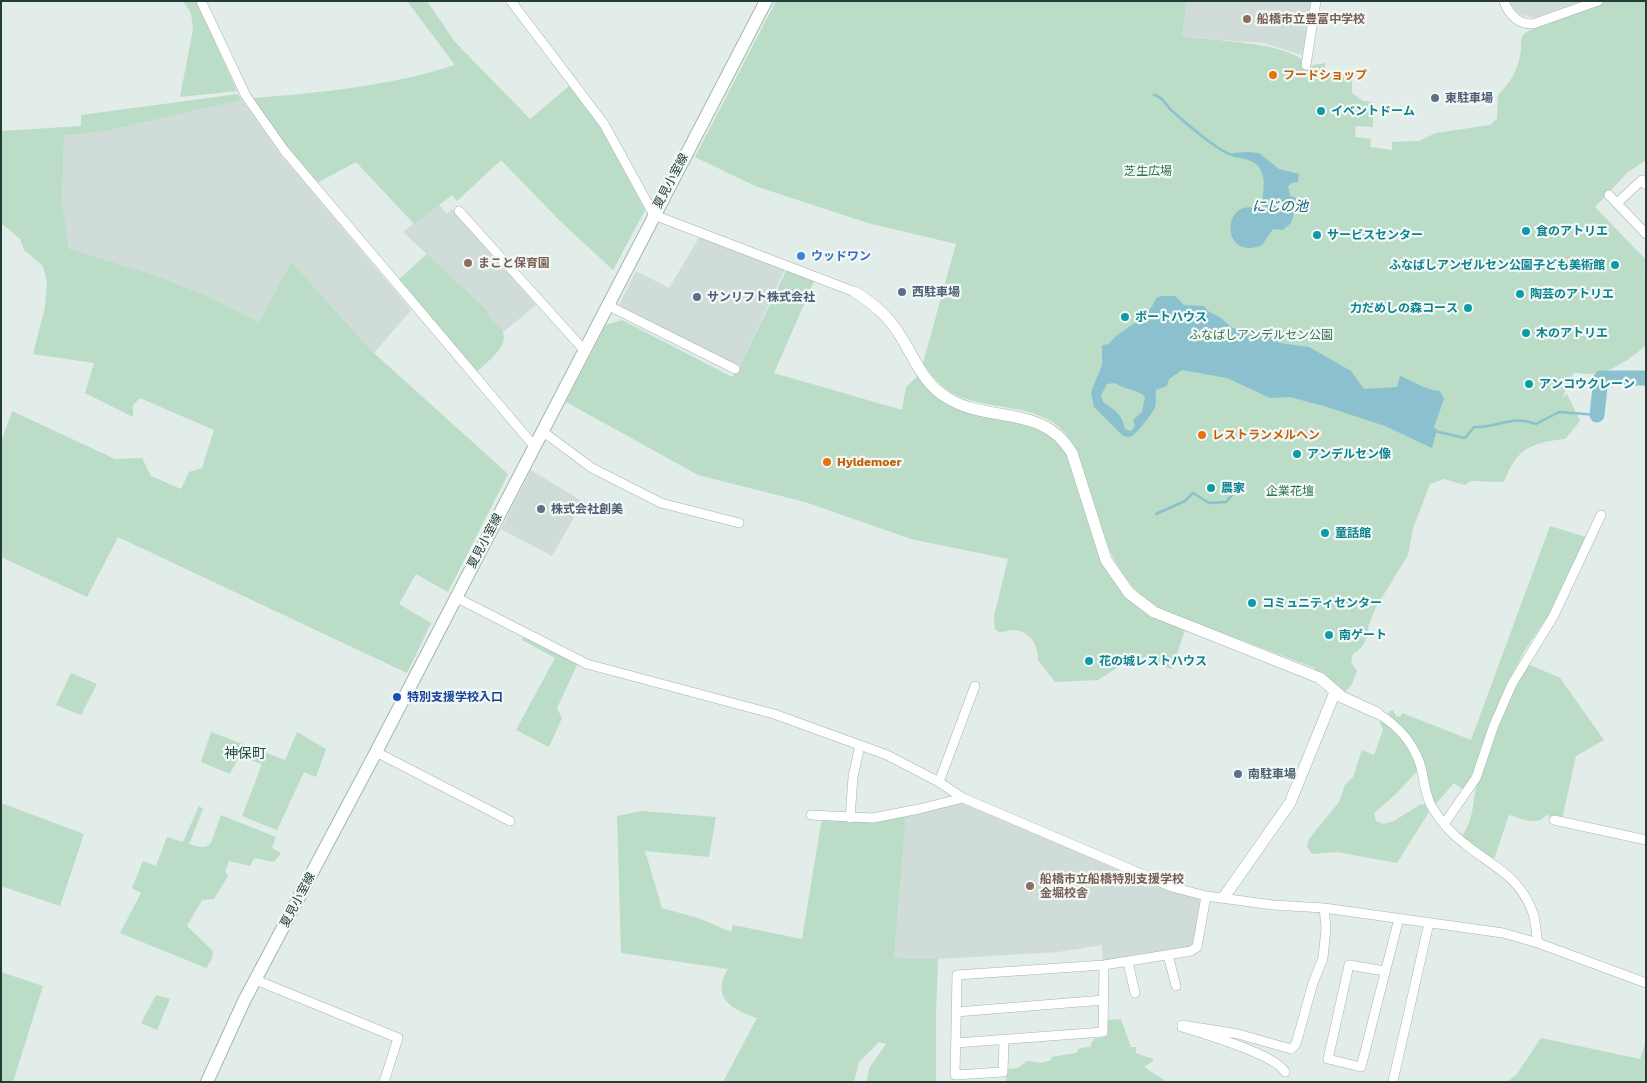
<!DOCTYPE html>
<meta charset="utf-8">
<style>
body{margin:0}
#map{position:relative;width:1647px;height:1083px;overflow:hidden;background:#e2ece8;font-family:"Work Sans",sans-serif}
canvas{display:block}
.frame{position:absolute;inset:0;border:2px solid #223c37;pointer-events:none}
</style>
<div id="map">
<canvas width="1647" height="1083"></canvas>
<div class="frame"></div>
</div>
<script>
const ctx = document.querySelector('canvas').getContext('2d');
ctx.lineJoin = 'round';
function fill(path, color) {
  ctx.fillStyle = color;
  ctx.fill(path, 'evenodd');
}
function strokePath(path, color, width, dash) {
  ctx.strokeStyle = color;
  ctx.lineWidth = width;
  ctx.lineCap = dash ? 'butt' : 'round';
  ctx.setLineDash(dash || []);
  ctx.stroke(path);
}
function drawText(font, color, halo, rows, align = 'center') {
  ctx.font = font + ' "Work Sans","Noto Sans JP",sans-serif';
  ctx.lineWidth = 4.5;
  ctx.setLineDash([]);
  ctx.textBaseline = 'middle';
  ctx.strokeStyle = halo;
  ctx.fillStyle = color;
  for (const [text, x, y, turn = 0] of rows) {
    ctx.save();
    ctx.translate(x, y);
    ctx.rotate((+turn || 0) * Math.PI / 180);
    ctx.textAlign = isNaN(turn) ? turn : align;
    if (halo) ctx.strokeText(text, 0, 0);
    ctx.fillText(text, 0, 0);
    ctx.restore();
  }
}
fill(new Path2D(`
 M1187,1H1313L1305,56L1264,43L1182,37Z
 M1507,1H1583L1534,18L1519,14Z
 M242,100L278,151L411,310L374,353L291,262L259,322L207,296L157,276L69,250L62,201L64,136L106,131Z
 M439,204L446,214L452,209L536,305L502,333L486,314L489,312L403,232Z
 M700,236L785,269L740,366L732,365L619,305L636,271L669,288Z
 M531,470L583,502L552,556L501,529Z
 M962,803L1151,882L1199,898L1202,903L1194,946L1192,948L1103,963L1102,945L1058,952L938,959H894L906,815Z`), '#d0dcd7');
fill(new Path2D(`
 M183,1H196L237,91L180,97L193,29L191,13Z
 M407,1H427L455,42L530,119L569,86L600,126L645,210L613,270L560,221L501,160L457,201L452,195L414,224L356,162L317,183L287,147L252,98C320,93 390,86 455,65Z
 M776,1H1187L1182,37C1210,40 1293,42 1309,66L1325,63V76L1352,73V93L1363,101L1373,102V127L1356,126L1355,137L1371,139L1370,147L1392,150V142L1419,141L1436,133L1490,125L1497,119L1498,95C1511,82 1520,67 1521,48C1521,41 1520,38 1525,33L1587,1H1646V160L1628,172L1595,207L1646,260V270L1640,275L1646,271V345C1626,363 1601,380 1574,372L1562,398L1567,394L1580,421L1565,439C1530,443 1517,448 1504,482L1470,481L1465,485L1444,479L1430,484L1413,528L1408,555L1376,607L1368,627L1369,633L1362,647L1353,654L1351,662L1357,671L1352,684L1345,692L1323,674L1315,670V668L1164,611C1111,582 1103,531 1085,478C1080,462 1076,446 1065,433C1037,401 987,412 952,393C940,386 931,375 923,363L956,244L868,223L755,186L695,157Z
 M238,94L242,100L106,131L64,136L62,201L69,249L157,276L207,296L259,322L291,262L374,353L508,474L448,592L416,574L399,604L431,623L407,673L118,537L87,597L1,557V443L12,411L115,459L142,458L151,476L181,489L189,472L202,468L214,430L140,398L133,405V417L85,393L94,363L33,354L45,307L47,282L43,266L24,250L20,239L1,223V131L81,126V115Z
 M427,254L489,312L487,314C491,320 504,330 504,337C504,350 485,364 476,372L398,280Z
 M788,267L815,279L774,373L902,410L906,387L918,376L931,391L1047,432L1065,450L1106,569C1130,606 1145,614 1185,630L1172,669L1134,657L1098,680L1055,682L1038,660C1039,645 1029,629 1011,630C1007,631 1004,632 999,632L995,629L994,616L1008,559L911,539L805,502L698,475L566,402L606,325L622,320L732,377L740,366Z
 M1550,526L1586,537L1549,614L1525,650L1508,682L1490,723L1474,777L1465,791L1454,783L1434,806L1423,768L1388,712L1393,710L1396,716L1400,717L1402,713L1471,740Z
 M525,636L578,663L557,708L562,718L549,747L516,730L555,658L522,640Z
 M1530,665L1560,678L1604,740L1576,756L1562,819L1546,815C1538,827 1520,818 1509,815L1494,859L1466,842L1462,836C1476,816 1471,802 1478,781C1491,741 1507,704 1525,667Z
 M71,673L97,684L81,715L56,705Z
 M1382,720C1400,727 1413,752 1419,769L1396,794L1374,813L1376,821L1383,824L1394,821L1421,804L1425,805L1429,812L1397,863L1337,852L1312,854L1307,846L1309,839L1339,802L1345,785L1353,777L1362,750L1374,755L1383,730L1380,723Z
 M211,732L285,760L297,732L326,749L316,777L304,772L277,830L242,816L262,764L239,756L230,774L201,762Z
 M1,803L84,834L60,906L1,886Z
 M199,806L203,809L189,844C198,846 205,850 211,843L221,815L276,837L272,848L281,853L274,862L254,858L250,866L229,861L225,872L228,876L214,899L202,900L187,926L213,951L212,959L206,968L120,933L141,893L132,888L143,861L156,866L167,837L183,842Z
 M642,811L716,817L709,857L645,851L662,908L701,919L731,932L733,925L802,939L821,823L824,820L848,821L906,815L894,958L938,959L936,1014V1082H866L870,1067L886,1044L879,1042L859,1062L854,1082H723L757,1018C733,1010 710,998 728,969L621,953L617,816Z
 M1,972L43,986L13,1082H1Z
 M156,995L170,999L157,1030L141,1023Z
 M1121,1019L1131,1047H1136V1053L1153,1059V1061L1144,1067L1167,1082H1006L1007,1069L1018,1068L1027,1061L1042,1063L1051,1060V1057L1076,1053L1080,1048L1090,1047L1094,1039L1108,1036V1020Z
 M1541,1038L1640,1059L1646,1041V1079L1644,1082H1507L1517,1074Z`), '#bbdcc6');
fill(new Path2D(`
 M1248,152L1259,153L1279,169L1299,174L1298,182L1292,183L1288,186L1290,196L1299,199L1291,223L1283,230L1273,229L1262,245C1218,264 1221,188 1265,212V207L1262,204C1266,176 1266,160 1233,157V153Z
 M1162,296H1175L1184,305L1204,306L1208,311L1221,318L1231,327L1250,335H1267L1280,343L1309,347L1351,371L1364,389L1397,387L1400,376C1413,381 1427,391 1440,391L1444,399L1434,427L1437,430L1432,448L1385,426L1327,407L1290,397L1270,398L1227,378L1182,370L1169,379L1167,386L1156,390C1155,396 1157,401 1155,407C1153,413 1136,435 1130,437L1123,436L1094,407L1091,392L1102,365V345L1109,344C1123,325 1146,324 1156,298ZM1115,383C1124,390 1139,389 1145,397L1142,412L1133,420L1135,426L1131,431L1125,429C1121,413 1116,411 1103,402L1101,395L1107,384Z`), '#8bc1cf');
strokePath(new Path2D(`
 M1154,95C1162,96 1165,104 1171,110C1182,120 1220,153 1233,155
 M1434,431L1465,438L1474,427C1499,428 1512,414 1536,424L1559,412L1597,415
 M1156,514L1185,501L1193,493L1209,503L1226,502L1240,486`), '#8bc1cf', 2.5);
strokePath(new Path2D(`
 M1597,415L1601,378H1646`), '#8bc1cf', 15);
const minor = new Path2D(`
 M201,1L246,96L284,150L534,446
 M511,1L604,124L654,215L855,292
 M1504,1C1509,15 1518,24 1533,24L1598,1
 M1306,65L1316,1
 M1609,195L1646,234
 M1617,203L1642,180L1646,185
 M459,211L584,350
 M607,305L735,369
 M542,431L592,468L661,503L739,523
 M455,597L587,664L774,714L887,755L939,782L963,798L1172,887L1206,896L1273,905L1324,908L1503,933L1538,943L1646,983
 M1377,713C1399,726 1416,746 1422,771C1424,783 1426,797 1432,807C1440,821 1453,835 1465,844C1493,867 1519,875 1533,913C1536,922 1536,934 1538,943
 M376,752L510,821
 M939,782L975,686
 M811,815L873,818L919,809L963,798
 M850,818L853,777L860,745
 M1554,820L1646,840
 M1444,824L1476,778L1494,725L1512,684L1553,617L1601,515
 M1168,955L1176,986
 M1128,962L1135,993
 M1385,971L1349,965L1328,1059L1361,1067L1399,918
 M256,980L398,1038L384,1082
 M956,1012L1104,1000
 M1004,1040L1003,1072L955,1075L957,975L1104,965L1191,951L1197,947L1206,896
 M956,1043L1103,1032L1104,965
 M1285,1072C1275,1054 1204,1034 1182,1027V1025L1238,1034L1291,1049L1296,1044L1313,983L1323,958L1326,928L1324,908
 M1393,1081L1429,923`);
const tertiary = new Path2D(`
 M855,292C873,303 890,318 901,337C915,359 923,383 946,397C987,424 1042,403 1072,453L1106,560L1129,593L1154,612L1320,678L1342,697L1377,713
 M1224,897L1290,803L1335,692`);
const secondary = new Path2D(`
 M207,1082L244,1001L376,752L766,1`);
strokePath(minor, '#a5b4af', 10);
strokePath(tertiary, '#a5b4af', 12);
strokePath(secondary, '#a1b7b0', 14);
strokePath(minor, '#fff', 9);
strokePath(tertiary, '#fff', 11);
strokePath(secondary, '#fff', 12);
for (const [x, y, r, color] of [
 [1247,19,5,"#8d6e63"],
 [1273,75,5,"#e8710a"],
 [1435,98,5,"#5c6f8a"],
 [1321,111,5,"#0f9aa8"],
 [1526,231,5,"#0f9aa8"],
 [1317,235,5,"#0f9aa8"],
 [801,256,5,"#3f7fe0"],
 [468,263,5,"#8d6e63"],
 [1615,265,5,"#0f9aa8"],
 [902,292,5,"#5c6f8a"],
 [1520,294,5,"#0f9aa8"],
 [697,297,5,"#5c6f8a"],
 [1468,308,5,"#0f9aa8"],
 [1125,317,5,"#0f9aa8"],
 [1526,333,5,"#0f9aa8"],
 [1529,384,5,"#0f9aa8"],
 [1202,435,5,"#e8710a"],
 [1297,454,5,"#0f9aa8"],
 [827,462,5,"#e8710a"],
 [1211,488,5,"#0f9aa8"],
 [541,509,5,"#5c6f8a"],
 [1325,533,5,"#0f9aa8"],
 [1252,603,5,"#0f9aa8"],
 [1329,635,5,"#0f9aa8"],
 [1089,661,5,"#0f9aa8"],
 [397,697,5,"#1a4fb4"],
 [1238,774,5,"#5c6f8a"],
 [1030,886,5,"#8d6e63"]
]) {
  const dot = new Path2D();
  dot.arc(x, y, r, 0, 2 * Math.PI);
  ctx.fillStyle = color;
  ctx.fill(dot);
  strokePath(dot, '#f2f8f6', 2);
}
drawText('bold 12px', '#785e54', '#f2f8f6', [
 ["船橋市立豊富中学校",1257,19],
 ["まこと保育園",478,263],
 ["船橋市立船橋特別支援学校",1040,879],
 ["金堀校舎",1040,893]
], 'left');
drawText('bold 12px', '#c56008', '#f2f8f6', [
 ["フードショップ",1283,75],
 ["レストランメルヘン",1212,435],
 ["Hyldemoer",837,462]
], 'left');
drawText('bold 12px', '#4e5e75', '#f2f8f6', [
 ["東駐車場",1445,98],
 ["西駐車場",912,292],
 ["サンリフト株式会社",707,297],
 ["株式会社創美",551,509],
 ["南駐車場",1248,774]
], 'left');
drawText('bold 12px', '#0d838f', '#f2f8f6', [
 ["イベントドーム",1331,111],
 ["食のアトリエ",1536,231],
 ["サービスセンター",1327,235],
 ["ふなばしアンゼルセン公園子ども美術館",1605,265,"right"],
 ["陶芸のアトリエ",1530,294],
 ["力だめしの森コース",1458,308,"right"],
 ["ボートハウス",1135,317],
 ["木のアトリエ",1536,333],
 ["アンコウクレーン",1539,384],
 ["アンデルセン像",1307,454],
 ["農家",1221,488],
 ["童話館",1335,533],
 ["コミュニティセンター",1262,603],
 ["南ゲート",1339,635],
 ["花の城レストハウス",1099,661]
], 'left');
drawText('12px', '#2e724c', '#f2f8f6', [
 ["芝生広場",1148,171],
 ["ふなばしアンデルセン公園",1261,335],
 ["企業花壇",1290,491]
]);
drawText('12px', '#223c37', '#f2f8f6', [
 ["夏見小室線",671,181,-62],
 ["夏見小室線",485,541,-62],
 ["夏見小室線",298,900,-62]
]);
drawText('bold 12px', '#366cbe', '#f2f8f6', [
 ["ウッドワン",811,256]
], 'left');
drawText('bold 12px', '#164399', '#f2f8f6', [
 ["特別支援学校入口",407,697]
], 'left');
drawText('italic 14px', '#1e6377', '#f2f8f6', [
 ["にじの池",1280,207]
]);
drawText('14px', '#1f4e45', '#f2f8f6', [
 ["神保町",245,754]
]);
</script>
